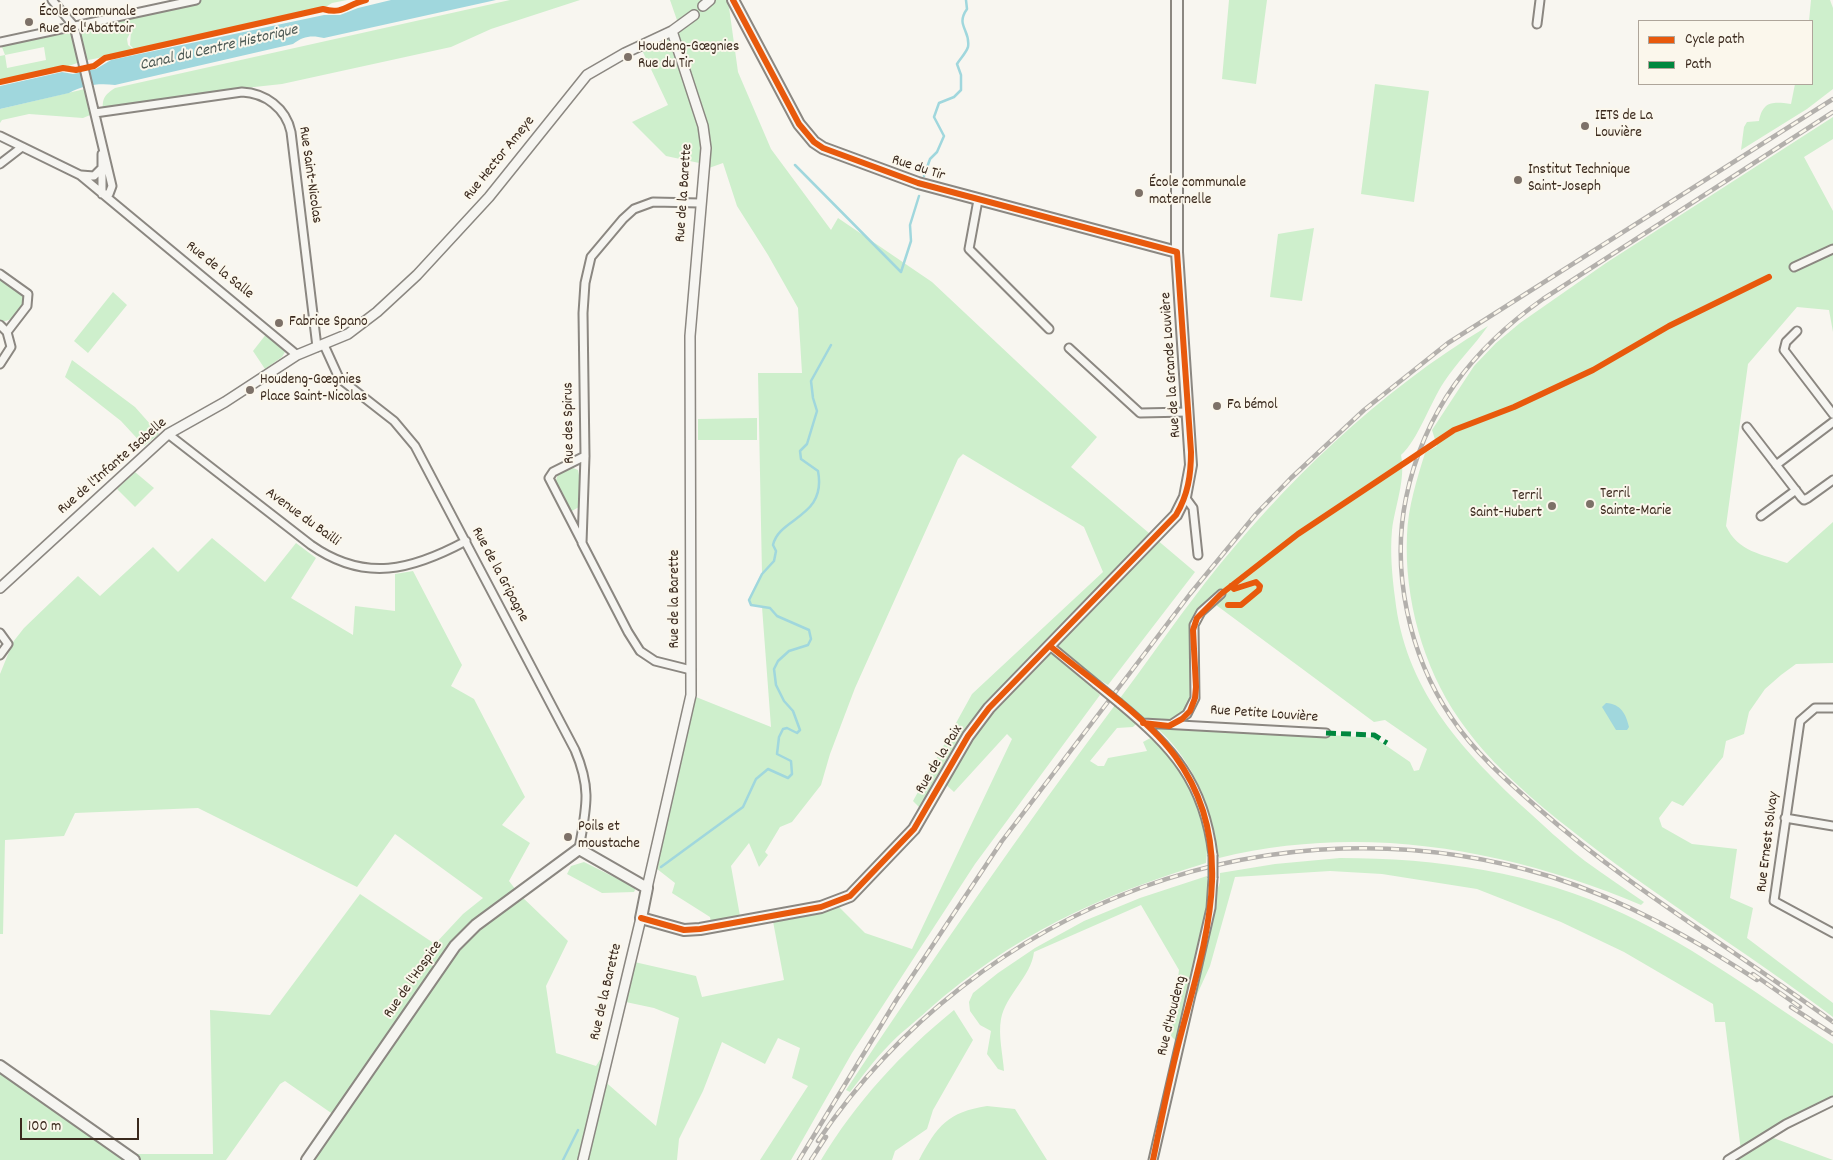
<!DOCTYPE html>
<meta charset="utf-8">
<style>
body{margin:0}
#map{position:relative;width:1833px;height:1160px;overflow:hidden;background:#f8f6f0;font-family:Dekko,sans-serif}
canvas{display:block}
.legend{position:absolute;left:1638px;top:20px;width:175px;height:65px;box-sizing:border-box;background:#fbf7ec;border:1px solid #aea59a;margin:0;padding:6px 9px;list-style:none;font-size:15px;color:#3b2a1e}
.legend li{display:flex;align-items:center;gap:10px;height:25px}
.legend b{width:25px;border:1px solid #aea59a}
.scale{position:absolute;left:20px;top:1118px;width:119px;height:22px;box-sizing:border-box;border:2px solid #3b2a1e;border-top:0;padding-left:6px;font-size:15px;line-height:18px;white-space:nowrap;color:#3b2a1e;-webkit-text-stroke:4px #fbf7ec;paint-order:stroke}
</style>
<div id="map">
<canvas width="1833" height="1160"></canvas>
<ul class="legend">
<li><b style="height:6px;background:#e8590c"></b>Cycle path</li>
<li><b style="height:6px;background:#00873e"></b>Path</li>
</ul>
<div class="scale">100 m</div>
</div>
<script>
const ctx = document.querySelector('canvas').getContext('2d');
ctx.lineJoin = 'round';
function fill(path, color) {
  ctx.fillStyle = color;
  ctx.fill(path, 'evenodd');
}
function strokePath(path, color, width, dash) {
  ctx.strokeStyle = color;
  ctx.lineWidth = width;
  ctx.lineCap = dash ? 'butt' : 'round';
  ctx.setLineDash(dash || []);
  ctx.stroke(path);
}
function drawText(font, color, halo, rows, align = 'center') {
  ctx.font = font + ' Dekko,sans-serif';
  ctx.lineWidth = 4;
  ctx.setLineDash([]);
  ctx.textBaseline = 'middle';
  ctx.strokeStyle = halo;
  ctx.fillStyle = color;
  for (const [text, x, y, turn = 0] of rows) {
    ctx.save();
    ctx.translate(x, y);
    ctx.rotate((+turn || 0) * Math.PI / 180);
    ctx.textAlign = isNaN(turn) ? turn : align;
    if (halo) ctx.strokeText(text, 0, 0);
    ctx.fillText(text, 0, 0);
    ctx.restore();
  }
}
fill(new Path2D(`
 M196,0H347L332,3L324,8L136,51L130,45L131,31L127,39L128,45L135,51L83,61L63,68L0,82V56L5,55L0,42ZM44,47L46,60L7,68L5,55Z
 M510,0H580L491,29L451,47L282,84L245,88L242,92L103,112C102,99 104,95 115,88Z
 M670,0H728L738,72L771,149L831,230L838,218L932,282L1097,437L1071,467L1195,572L1108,685L1064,658L1100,695L975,864L852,1053L791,1160H760L808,1086L792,1078L800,1048L778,1038L765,1064L722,1042L703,1091L679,1139L677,1160H307L337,1117L285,1081L280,1084L226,1160H0V1066L125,1154H213L210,1010L270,1015L360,894L435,944L463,914L483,898L395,834L357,887L198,808L75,813L64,836L5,840L3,934H0V674L13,642L24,628L78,576L100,596L153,547L178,572L212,538L265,582L296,543L316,558L291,598L353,635L355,606L395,611V574L413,571L462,665L451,686L474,699L525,797L502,825L530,843L509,881L519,894L568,941L546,986L556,1053L596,1066L610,1044L602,1079L656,1126L679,1018L654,1008L621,1001L630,961L696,976L702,997L784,980L772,916L835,903L865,933L912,949L1012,739L1007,734L954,792L942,781L924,812L913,801L972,694L1103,572L1084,527L963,454L958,459L855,688L830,754L821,785L792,822L780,827L765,852L768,855L759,867L749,843L731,866L740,916L711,922L710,917L672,893L675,883L652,865L691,695L771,727L762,607L751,605L749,600L762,574L758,373H802L798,308L768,255L737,206L723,163L709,168L704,164L666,156L632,122L668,105L640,46L679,26Z
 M1229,0H1267L1256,84L1222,79Z
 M1811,0H1830L1833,8V89L1807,109L1741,150L1744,127L1747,122L1759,121C1763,100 1774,102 1791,104L1795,84H1812V21H1809Z
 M1375,84L1429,91L1414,202L1361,194Z
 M89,88L95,113L83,118L29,114L2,120L0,123V109Z
 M1833,117V139L1804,157L1833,211V332L1829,310L1797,307L1748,364L1726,526C1738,552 1762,554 1787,563L1833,522V663L1796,664L1781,675L1765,689L1749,712L1744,734L1726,741L1723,757L1683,806L1672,801L1659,818L1662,827L1692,844L1737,849L1730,898L1753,908L1747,938L1833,1003V1017C1746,951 1652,895 1566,826C1527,795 1487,760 1459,719C1423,667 1404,598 1407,535C1408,507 1417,479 1425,453L1437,446L1432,430L1474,366L1496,343L1520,323L1606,263Z
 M1314,228L1302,301L1270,297L1278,234Z
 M0,278L20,291L25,299C22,311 12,323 0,321Z
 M113,292L127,305L88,353L74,341Z
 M1488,326C1474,346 1457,362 1444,382C1430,403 1418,440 1401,455C1406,479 1395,506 1392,530C1390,552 1392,575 1395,598C1405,688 1459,747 1522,806C1542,824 1563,844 1585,861C1604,875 1624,888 1644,902L1641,905C1507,849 1363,823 1219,858C1212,809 1195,763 1158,729L1189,726L1375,738L1410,762L1414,771L1419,770L1427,749L1385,720L1374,722L1212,602L1197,618L1195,698L1177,722L1140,720L1133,727L1117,728L1090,761L1098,766H1104L1108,758L1147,751L1143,742L1156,735L1175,756L1209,826L1206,863C1098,896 1013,935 928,1010C915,1022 900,1033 888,1046C874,1060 862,1077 850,1092L846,1090C932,960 1021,831 1115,705C1145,665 1174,623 1205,583C1283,484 1379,391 1488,326Z
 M267,333L282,346L285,352L282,357L265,369L253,351Z
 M72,360L135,407L159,434L144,446L121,421L65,377Z
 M757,418V440H698V419Z
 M571,467L578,470L579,475V507L570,512L555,483L558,474Z
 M135,472L154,488L135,507L117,489Z
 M1340,858C1437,858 1535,872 1624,914C1698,949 1764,999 1833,1044V1101L1768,1136L1833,1160H1728L1741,1151L1725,1022H1715L1713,1004L1624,952L1561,922L1477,889L1382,874L1330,871L1235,877L1210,966L1185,1021L1179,1044L1171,1036L1179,970L1141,905L1034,952C1031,977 1006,994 1001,1019C998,1035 1003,1055 1004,1071L998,1069L987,1054L991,1031L980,1025L970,1011L969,1002L973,993L998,973L1035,948L1084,921L1140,898L1207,876L1211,907L1220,882V873L1275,864Z
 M584,862L636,888L634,892L602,893L567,874L571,866Z
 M954,1010L973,1040L933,1110L927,1129L895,1151L892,1160H821C856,1102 901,1053 954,1010Z
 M987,1106L1015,1109L1047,1160H919C937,1126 948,1112 987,1106Z`), '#ceefcc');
fill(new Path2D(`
 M391,0H496L324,38C312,35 303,36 293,44L115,85C98,83 84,85 69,93L0,109V86L62,72L73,74L96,69L111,60L324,15H340L358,8Z
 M1606,703C1621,704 1626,714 1629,727L1627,730H1616L1602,707Z`), '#a0d7dd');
strokePath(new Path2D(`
 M795,165L901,272L911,241L910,225L919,196
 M924,176L930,159L937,152L944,136L934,117L939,103L954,97L961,90V75L957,64C960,59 966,53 968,47C971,30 955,26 967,9L966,0
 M661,867L743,807L756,779L768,769L788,778L792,774L791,761L777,754L779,737L783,729L787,728L797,733L800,730L793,711L784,701L776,685L774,669L778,661L789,651L808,645L811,639L809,630L777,616L770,608L751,605L749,600L762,574L774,561L776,551L773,545C779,517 827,518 818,471L801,459L800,451L807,444L817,411L813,398L811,381L831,345
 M563,1160L578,1130`), '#a0d7dd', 2.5);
const minor = new Path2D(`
 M52,0L74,26L112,186L109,194H102
 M1537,24L1540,0
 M0,42L196,0
 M95,113L242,92C265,93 286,108 291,132L317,347
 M0,136L80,175L297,355
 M0,164L22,147
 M81,175L94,176L102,168
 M102,193V154
 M978,200L969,249L1049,329
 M1794,267L1833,249
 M0,274L28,294L27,306L7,332
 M0,325L7,332L11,347L0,364
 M1797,331L1786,342L1784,350L1833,414
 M324,345L339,378L394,421L415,446L575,750C592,790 586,808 579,849
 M1069,348L1140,413L1188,412
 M1747,427L1801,497L1804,500L1808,498L1833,480
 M168,434L311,545C365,583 412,570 466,541
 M1776,465L1833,422
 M1185,497L1193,508L1198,555
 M1761,516L1796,490
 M582,542L549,478L553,472L585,456
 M0,633L8,644L0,655
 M1050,646L1096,684
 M691,670L655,661L640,651L628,632L582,543L585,456L583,313L585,283L591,257L623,219L634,209L653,202L700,203
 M1119,703C1173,748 1204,782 1213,855
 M1833,708H1815L1800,721L1774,901L1833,933
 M1143,723L1326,733
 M1172,724L1187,714L1195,698L1194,625L1201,612L1221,594
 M1785,818L1833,826
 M1153,1160L1211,908L1213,878
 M1728,1160L1786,1124L1833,1101`);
const tertiary = new Path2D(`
 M703,6L710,0
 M0,588L168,434L225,402L297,355L348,334L377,312L417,275L489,197L587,75L625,53L672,31L694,15
 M647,888L691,695L690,336L706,148L703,126L672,31
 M583,1160L641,918`);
const primary = new Path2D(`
 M733,0L799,124L814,142L823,148L918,183L1177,252
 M0,1066L134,1160
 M307,1160L455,946L476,925L579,849L647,888L641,918L684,930L700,929L821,907L850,896L914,829L968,736L989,708L1176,515L1185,497L1191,465L1177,252V0`);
strokePath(minor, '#8b8781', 11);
strokePath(tertiary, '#8b8781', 12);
strokePath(primary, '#8b8781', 14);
strokePath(minor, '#f6f5f1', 7);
strokePath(tertiary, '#f6f5f1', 9);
strokePath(primary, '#f6f5f1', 10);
const rail = new Path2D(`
 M1833,112L1543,299C1472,349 1424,411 1406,498C1391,571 1409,655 1451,717C1474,752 1506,780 1538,808C1629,888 1735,950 1833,1022
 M1753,974L1800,1007
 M1791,1007L1833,1034
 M818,1141C978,903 1276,791 1552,877C1626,901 1692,938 1757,980
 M799,1160L897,999L1002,841L1190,594L1256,514L1291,478L1364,410L1448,343L1833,99
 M811,1160L826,1137`);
strokePath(rail, '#b3b0ac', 4.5);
strokePath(rail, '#fbf7ec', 2.5, [8]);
const minorBridge = new Path2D(`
 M1096,684L1119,703
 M1213,855V878`);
strokePath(minorBridge, '#8b8781', 11, []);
strokePath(minorBridge, '#f6f5f1', 7);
strokePath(new Path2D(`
 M1326,733L1374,735L1387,743`), '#00873e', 5, [10, 5]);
strokePath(new Path2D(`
 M0,82L63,68L76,70L94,66L105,58L323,9C344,15 347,4 366,0
 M1228,605H1241L1259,590L1260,586L1256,582L1234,589L1231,586
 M1050,646C1087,677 1147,717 1175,756C1241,846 1204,944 1179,1042C1169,1081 1161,1121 1153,1160
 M1143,723L1169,726L1182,719L1190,711L1195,698L1196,687L1193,630L1197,618L1221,594L1298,534L1454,430L1514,407L1593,370L1669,326L1769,277
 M641,918L684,930L700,929L821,907L850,896L914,829L968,736L989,708L1176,515C1188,495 1191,475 1191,452L1177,252L918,183L823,148L814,142L799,124L733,0`), '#e8590c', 6);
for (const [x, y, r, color] of [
 [29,22,5,"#7d7168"],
 [628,57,5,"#7d7168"],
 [1585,126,5,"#7d7168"],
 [1518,180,5,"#7d7168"],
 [1139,193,5,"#7d7168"],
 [279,323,5,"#7d7168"],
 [250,390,5,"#7d7168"],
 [1217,406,5,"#7d7168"],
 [1590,504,5,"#7d7168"],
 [1552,506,5,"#7d7168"],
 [568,837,5,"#7d7168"]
]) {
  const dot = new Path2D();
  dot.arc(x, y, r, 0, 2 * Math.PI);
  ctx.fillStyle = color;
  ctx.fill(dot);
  strokePath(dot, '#fbf7ec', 2);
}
drawText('15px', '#3b2a1e', '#fbf7ec', [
 ["École communale",39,13],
 ["Rue de l'Abattoir",39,30],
 ["Houdeng-Gœgnies",638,48],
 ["Rue du Tir",638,65],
 ["IETS de La",1595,117],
 ["Louvière",1595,134],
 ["Institut Technique",1528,171],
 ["Saint-Joseph",1528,188],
 ["École communale",1149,184],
 ["maternelle",1149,201],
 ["Fabrice Spano",289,323],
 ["Houdeng-Gœgnies",260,381],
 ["Place Saint-Nicolas",260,398],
 ["Fa bémol",1227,406],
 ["Terril",1600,495],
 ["Sainte-Marie",1600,512],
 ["Terril",1542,497,"right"],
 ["Saint-Hubert",1542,514,"right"],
 ["Poils et",578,828],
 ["moustache",578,845]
], 'left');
drawText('15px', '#3b2a1e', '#fbf7ec', [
 ["Rue Hector Ameye",500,159,-51],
 ["Rue du Tir",918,169,18],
 ["Rue Saint-Nicolas",309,175,82],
 ["Rue de la Barette",685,193,-86],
 ["Rue de la Salle",219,271,39],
 ["Rue de la Grande Louvière",1172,365,-94],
 ["Rue des Spirus",570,423,-91],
 ["Rue de l'Infante Isabelle",113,467,-41],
 ["Avenue du Bailli",302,518,36],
 ["Rue de la Gripagne",499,575,62],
 ["Rue de la Barette",676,599,-90],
 ["Rue Petite Louvière",1264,715,4],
 ["Rue de la Paix",940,760,-59],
 ["Rue Ernest Solvay",1769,842,-83],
 ["Rue de l'Hospice",414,980,-55],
 ["Rue de la Barette",607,992,-77],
 ["Rue d'Houdeng",1173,1016,-76]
]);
drawText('italic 16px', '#4e5a55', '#fbf7ec', [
 ["Canal du Centre Historique",219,49,-13]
]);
</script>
